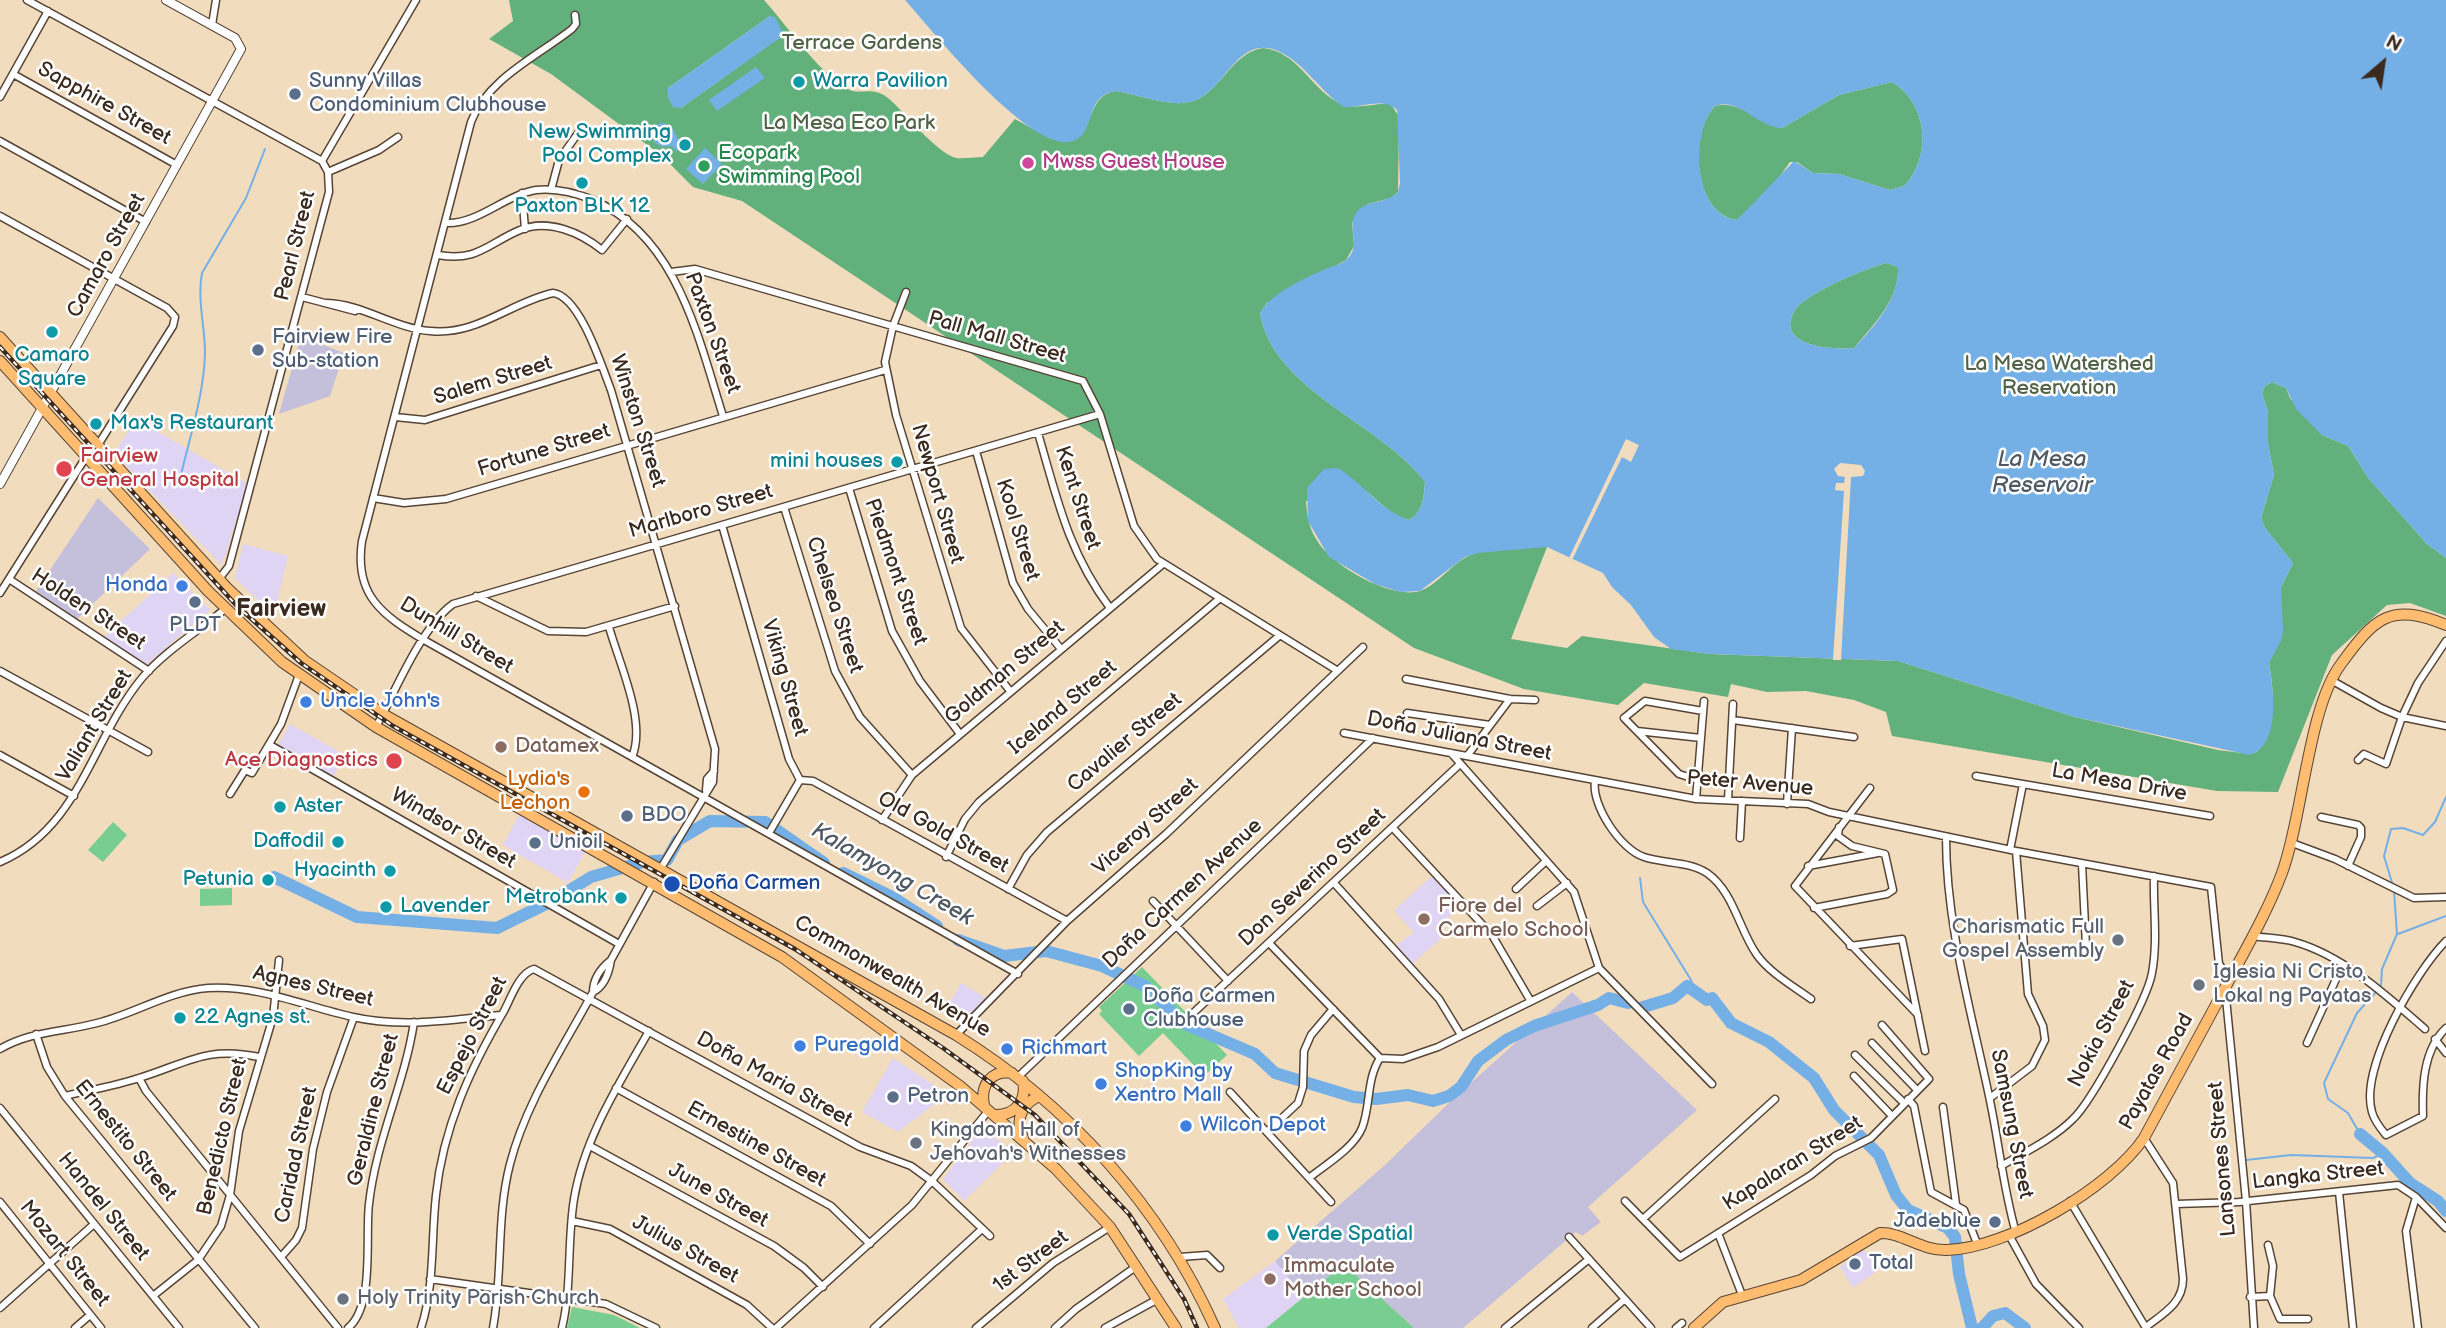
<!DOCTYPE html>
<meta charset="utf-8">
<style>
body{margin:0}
#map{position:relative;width:2446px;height:1328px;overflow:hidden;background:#f2dcbe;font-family:"Balsamiq Sans",sans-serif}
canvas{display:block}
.north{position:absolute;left:2348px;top:28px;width:70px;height:70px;-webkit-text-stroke:5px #fff;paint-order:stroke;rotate:29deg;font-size:19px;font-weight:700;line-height:28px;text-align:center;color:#3b2a1e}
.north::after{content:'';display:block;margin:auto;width:24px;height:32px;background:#3b2a1e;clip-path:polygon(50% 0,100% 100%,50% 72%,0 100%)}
</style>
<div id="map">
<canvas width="2446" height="1328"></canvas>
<div class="north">N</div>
</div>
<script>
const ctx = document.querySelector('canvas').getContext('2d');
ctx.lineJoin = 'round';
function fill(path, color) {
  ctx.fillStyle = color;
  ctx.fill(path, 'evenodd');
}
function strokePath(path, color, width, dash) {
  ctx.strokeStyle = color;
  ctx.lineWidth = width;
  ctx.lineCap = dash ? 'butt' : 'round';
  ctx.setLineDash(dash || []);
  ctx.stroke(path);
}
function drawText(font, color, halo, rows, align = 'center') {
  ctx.font = font + ' "Balsamiq Sans",sans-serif';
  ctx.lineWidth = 5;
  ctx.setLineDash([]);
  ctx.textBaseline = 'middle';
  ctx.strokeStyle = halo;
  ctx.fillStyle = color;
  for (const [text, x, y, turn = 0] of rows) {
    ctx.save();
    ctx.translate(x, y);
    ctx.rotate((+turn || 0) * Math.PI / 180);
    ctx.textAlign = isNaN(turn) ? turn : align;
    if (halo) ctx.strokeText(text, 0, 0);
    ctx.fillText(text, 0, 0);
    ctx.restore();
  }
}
fill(new Path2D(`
 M136,419L248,484L222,565L114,454Z
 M243,544L288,556L274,615L235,578Z
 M173,573L210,610L146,665L104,637Z
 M290,724L345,755L332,779L277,747Z
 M519,815L585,852L568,883L503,845Z
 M1433,875L1460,908L1434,928L1442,938L1412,964L1396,946L1414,932L1394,911Z
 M961,983L988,999L964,1022L945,1012Z
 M893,1058L943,1091L937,1102L898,1132L862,1112Z
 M982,1128L1014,1152L964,1201L943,1179Z
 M1863,1249L1880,1269L1853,1288L1840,1267Z
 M1275,1261L1304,1297L1266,1328H1239L1223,1299Z`), '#e0d4f4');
fill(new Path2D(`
 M301,336L344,353L330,396L279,414Z
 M98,498L150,549L77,619L36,591Z
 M1572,992L1697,1110L1588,1207L1601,1222L1582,1236L1576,1232L1463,1328H1414L1344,1264L1304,1297L1275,1261L1385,1165L1453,1099Z`), '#c4c0db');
fill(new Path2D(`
 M113,822L127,835L103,862L88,850Z
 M232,888V905L200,906V889Z
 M1142,967L1227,1055L1204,1076L1163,1033L1139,1056L1099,1014L1102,1011L1099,1007Z
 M1344,1264L1414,1328H1266Z
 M572,1307L614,1315L640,1328H567Z`), '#78cd91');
fill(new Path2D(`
 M509,0H764C791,30 813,67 848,89C859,96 872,85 888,98C905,112 935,152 956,158C963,159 975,157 983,157L1015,119L1051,139H1077C1094,124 1089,96 1115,91C1138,94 1167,107 1190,102C1219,96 1230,53 1263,48C1298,52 1309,86 1337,102C1354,112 1372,102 1391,104L1399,117L1398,192L1391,198L1368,204L1352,223L1354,246L1346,260L1267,303L1260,313C1273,391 1381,423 1425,482C1424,496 1423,513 1409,520L1394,515L1364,489L1306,501C1307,516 1309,529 1318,542C1332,565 1391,600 1420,591C1435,586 1449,568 1463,559C1479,548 1528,544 1547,547L1511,639L1567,648L1582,636L1710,654L1898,661L2075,717L2218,750L2250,754L2257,752C2273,715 2276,703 2269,663L2277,647L2281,587L2293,563L2265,528L2261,518L2274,475L2268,443V412L2262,393L2265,386L2272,382L2286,388L2290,398L2322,435L2348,446L2369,479L2427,544L2446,558V616L2410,603L2387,605L2332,655L2278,792L2217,791L1892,736L1886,712L1854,700L1806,691L1767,692L1731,684L1728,697L1644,683L1618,705L1524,689L1414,648L742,201L693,187L661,155L551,74L489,39L513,21ZM770,16L783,35L681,108L668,88Z
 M1892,82C1928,103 1932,157 1904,186L1890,190L1839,174L1813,173L1797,162H1790L1772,187L1737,220C1693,214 1689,133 1715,106C1735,99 1762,122 1782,128L1839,95Z
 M1887,263L1898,267C1900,299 1873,325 1854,348C1834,350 1773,347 1795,310C1805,294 1868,267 1887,263Z`), '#62b07b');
fill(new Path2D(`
 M905,0H2446V558L2427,544L2369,479L2348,446L2322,435L2296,409L2286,388L2272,382L2265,386L2262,393L2268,412V443L2274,475L2261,518L2265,528L2293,563L2281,587L2283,629L2281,641L2269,663C2273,688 2282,744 2250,755L2075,717L1898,661L1710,654L1671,649L1654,637L1631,605L1612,587L1603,573L1547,547L1477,553L1465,557L1420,591L1400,592L1375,584L1329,557L1308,521L1307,488L1324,469L1338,468C1364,484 1379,510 1409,520C1423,513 1424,496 1425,482C1381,423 1273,391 1260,313C1271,293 1307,277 1328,268C1334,266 1342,264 1347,259C1362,246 1346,227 1356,213C1365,199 1386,205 1398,192L1400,183L1397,110C1383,97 1362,108 1344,107C1320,92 1305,63 1278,51C1236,33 1224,95 1190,102C1167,107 1138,94 1115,91C1083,97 1097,133 1073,141C1031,155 932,30 905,0ZM1892,82C1928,103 1932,157 1904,186L1890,190L1839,174L1813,173L1794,161L1737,220C1693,215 1690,132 1715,106C1739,97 1758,128 1782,128L1839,95ZM1887,263L1898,267C1900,298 1874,327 1854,348C1834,350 1773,347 1795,310C1805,294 1868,267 1887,263Z
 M770,16L775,17L784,35L681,108L673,107L667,96L668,88Z
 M756,67L765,78L717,111L709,100Z
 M660,123C669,123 674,129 677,138L685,140L681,150L676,151L672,146L662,147L654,142L651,129Z
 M705,148L722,164L703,184L686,169Z`), '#74b0e6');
fill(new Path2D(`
 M1626,439L1639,445L1631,462L1622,457L1572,560L1569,558Z
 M1840,463L1861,465L1865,471L1863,476L1851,477L1841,660H1833L1844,491L1835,490L1836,483H1844L1845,477L1838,476L1834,469Z`), '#f2dcbe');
strokePath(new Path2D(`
 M181,475C190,436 204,394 205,353C205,326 197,300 202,273L246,198L265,149
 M1640,878L1643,902L1691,980L1694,990
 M2393,886L2384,856L2391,829L2403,828L2423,835L2435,822L2446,797
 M2398,934L2446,916
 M2381,985L2382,969L2397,934L2394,891
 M2360,1134L2348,1113L2328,1099L2324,1083L2357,1013L2376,992
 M2246,1160L2291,1155L2373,1158L2383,1153`), '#74b0e6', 2);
strokePath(new Path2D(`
 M843,873L894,898L937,926
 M274,877L357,917L497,928L552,901L591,877L643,862L667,860L678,840L710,821L765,822L824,863
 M958,940L1004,956L1046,951L1102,966L1145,986L1185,1024L1255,1054L1275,1073L1354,1097L1376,1099L1408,1095L1433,1101L1449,1096L1461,1087L1478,1061L1506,1040L1534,1026L1598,1005L1609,998L1628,1003
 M1643,1007L1673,998L1687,986L1707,1000L1712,998L1731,1023L1769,1042L1814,1078L1834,1110L1879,1155L1896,1195L1908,1210L1948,1228L1955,1237L1959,1274L1972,1328
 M2360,1134L2383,1153L2410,1183L2438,1201L2446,1211
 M1982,1328L1993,1316L2005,1313L2025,1328`), '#74b0e6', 12);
const minor = new Path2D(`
 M27,0L322,161L328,172L329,192L229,566L219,579
 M575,15L576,24L572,29C538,56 487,79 471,122L362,541C354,595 382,615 424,640L1018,974
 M212,25L216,0
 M13,74L177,165
 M0,97L48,11
 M0,141L146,222
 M322,161L416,0
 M328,172L379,150L398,137
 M551,190L559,160L581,129
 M522,193L525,229
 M0,216L167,308L175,317L173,326L98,445
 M447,223C478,224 505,195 536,190C555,188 576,193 593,200C677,236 698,337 723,416
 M438,255C477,262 487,244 520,230C548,218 581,233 602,250L627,219
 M671,272L695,269L1083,381L1100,414L1134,526L1157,559L1338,671
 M906,292L893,326L885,362L896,415L961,628L1010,691
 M302,297L355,311
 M327,303C362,304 394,328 430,331C477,336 511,302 553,293C580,296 602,367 611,390L715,749L713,782L661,868
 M395,417L425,420L601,365
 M1038,433C1057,498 1068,552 1110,608
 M976,451L1013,583L1028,609L1061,649
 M849,488L892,631L920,681L960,734
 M373,498L404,503L446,499L885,370
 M784,507L835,671L860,717L912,775
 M722,525L789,759L800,780L769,833
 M9,579L149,671
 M0,593L86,457
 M476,596L548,631L586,632L675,606
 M609,627C619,663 647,722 632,757
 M0,671L148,752
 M1406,679L1510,699L1535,700
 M2331,680L2381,708L2402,717L2446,726
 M1407,713L1490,725
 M1733,720L1854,737
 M376,727C395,692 421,627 453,604L1100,414
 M1637,731L1701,738
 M1344,733L1696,799L1808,804L1829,812L2016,851L2211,887L2219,964L2230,979
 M270,745L619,944
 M1451,753L1574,892L1599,968L1712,1084
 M0,755L74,796
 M1467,756L1510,699
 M2358,760L2364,754L2386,764L2402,717L2418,683L2446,641
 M1976,776L2210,816
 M800,780L813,781L1067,921
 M1698,780L1679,774L1624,718L1645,701L1703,711
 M1595,781C1591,805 1621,850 1644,857C1665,864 1689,861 1707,873C1734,892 1739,930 1757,955C1770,973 1793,986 1811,999
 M1870,788L1795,886L1918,1015
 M706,790L707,779L714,771
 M230,794L245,770L252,773L281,724L299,675
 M1696,799L1704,701
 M1728,800L1733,704
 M1787,804L1792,728
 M2321,817L2358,825L2361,828V837L2348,866
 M882,820L912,775L1163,564
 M1393,828L1492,935L1530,1000
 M1946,837C1946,925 1971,1010 1989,1096C1999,1142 2003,1188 2016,1233
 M1740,838L1742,801
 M2292,843L2335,859L2414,898L2446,897
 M2010,850L2023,784
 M946,857L965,819L979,802L1219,599
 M0,862C80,828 91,740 142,678C164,652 198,631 225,609
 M2082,864L2086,946
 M1808,866L1878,853
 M1334,883L1439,999L1461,1035
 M1008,889L1027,855L1047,832L1279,636
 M1516,889L1546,861
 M1153,901L1228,981
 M1537,906L1567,883
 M1814,908L1887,894L1893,890L1885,854L1852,846L1838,836L1839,827
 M2252,936C2266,938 2282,938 2295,942C2344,956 2387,996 2425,1029
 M2446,941C2416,971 2359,1068 2372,1112C2374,1120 2381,1129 2386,1135L2423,1116C2422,1086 2423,1050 2446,1028
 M1269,943L1380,1058
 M1850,946L1902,939L1925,1051
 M2225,988L2246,1201L2254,1328
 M593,992C605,986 609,973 611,960L654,882
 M1190,1016L1460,764
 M36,1034L47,1067L65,1096L255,1328
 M956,1035L1067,921L1166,834L1363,647
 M2435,1039L2446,1053
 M1872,1043L1917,1090
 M2307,1043L2342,966
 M0,1049C30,1031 64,1032 97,1023C134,1014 169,991 208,988C258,985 304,1006 353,1017C401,1028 452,1020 501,1015
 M1855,1055L1904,1103
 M1380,1058L1403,1059L1438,1047L1599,968
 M1854,1076L1892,1116
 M1018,1077L1373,738
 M139,1078L146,1091L338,1328
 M616,1088L831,1206L870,1244
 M1230,1092L1331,1202
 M65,1096C90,1090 115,1086 139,1078C188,1063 205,1046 259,1057
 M1990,1098L2032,1066L2045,1040L2043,1026L2028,994L2016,851
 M1908,1099L1914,1106L1931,1192L1964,1210L1978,1246
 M1943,1107L1956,1204
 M0,1108L179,1328
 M1267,1132L1298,1103L1303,1087L1304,1051L1311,1035L1333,1009
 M2144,1138L2173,1183L2183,1279C2183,1303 2164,1313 2146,1327
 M590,1146L774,1246L804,1268L823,1287
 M2001,1166C2025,1152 2053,1139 2073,1119C2092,1101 2148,998 2152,973C2158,941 2153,908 2154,876
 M1309,1178C1325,1165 1354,1148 1362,1128C1371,1105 1366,1080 1380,1058
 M2339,1192L2353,1328
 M2416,1197L2406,1231L2418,1328
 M1625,1201L1680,1257L1811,1175L1835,1156L1871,1138L1929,1079L1882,1025
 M2070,1201L2146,1328
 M0,1202L101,1328
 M2176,1204L2239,1202L2398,1185L2416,1197L2446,1228
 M1644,1218L1775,1099
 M572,1221L610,1229L747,1305L772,1328
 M1718,1233L1742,1295
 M2009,1235L2036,1284L2079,1328
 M1569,1237L1651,1328
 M281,1257L296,1240L302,1228L313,1149L327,1092L354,1017
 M1180,1257L1207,1255L1220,1268
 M430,1279L606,1304L656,1328
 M153,1296L198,1260L221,1226L230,1195L239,1131L273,1017L279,960
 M2270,1296L2280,1319H2308
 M2250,1297L2270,1296L2273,1266L2268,1245
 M0,1308L94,1224
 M75,1328L90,1315
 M348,1328C375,1306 365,1237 369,1204C376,1140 405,1083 414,1022
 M421,1328C435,1285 431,1239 436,1195C443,1128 470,1069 504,1011C511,998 519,973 534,969L860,1147L911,1166L933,1182L990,1236
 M493,1328C503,1274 496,1218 510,1164C526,1102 563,1048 593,992C593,979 601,968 611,960
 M562,1328C572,1286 567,1242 574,1199C584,1138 619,1084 649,1031
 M776,1328L912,1205L989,1110
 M874,1328L982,1229
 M976,1328L1053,1263L1110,1227
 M1055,1328L1076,1309L1137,1266
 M1105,1328L1158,1299
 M1505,1328L1589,1259
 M1592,1328L1625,1299
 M1676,1328L1682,1323`);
const tertiary = new Path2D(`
 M0,484L241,49L235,38L166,0`);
const primary = new Path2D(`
 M0,337L228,589L305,661L383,714L956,1035C1069,1105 1161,1207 1215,1328
 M0,361L208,591L282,662L376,727L782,957L960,1086L1056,1169L1110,1227L1176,1328
 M984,1105C980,1085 991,1070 1012,1073
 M996,1115C1016,1115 1027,1100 1023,1081
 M1023,1138C1015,1120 1021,1105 1039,1096
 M1694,1328L1723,1302L1801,1280L1880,1233C1902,1232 1921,1251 1947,1250C2008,1248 2110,1188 2144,1138C2171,1088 2198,1038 2225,988C2245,950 2267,913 2282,873C2303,816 2308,708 2341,664C2375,617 2391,602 2446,625`);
strokePath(minor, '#564536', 9);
strokePath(tertiary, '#564536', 10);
strokePath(primary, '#564536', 12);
strokePath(minor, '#fff', 6);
strokePath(tertiary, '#fff', 8);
strokePath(primary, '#fdbc70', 10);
const rail = new Path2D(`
 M0,347L237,606L301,663L393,726L795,949L943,1048L1035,1115L1129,1214L1184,1299L1197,1328`);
strokePath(rail, '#3b2a1e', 4.5);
strokePath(rail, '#fff', 2, [5]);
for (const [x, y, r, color] of [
 [799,82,7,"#0f9aa8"],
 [295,94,7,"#5c6f8a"],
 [685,145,7,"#0f9aa8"],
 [1028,163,7,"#d1479c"],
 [704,166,7,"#2e9e5b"],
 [582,183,7,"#0f9aa8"],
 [52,332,7,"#0f9aa8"],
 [258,350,7,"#5c6f8a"],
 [96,424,7,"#0f9aa8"],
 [897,462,7,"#0f9aa8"],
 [64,469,9,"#e0444e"],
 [182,586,7,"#3f7fe0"],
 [195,602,7,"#5c6f8a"],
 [306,702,7,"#3f7fe0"],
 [501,747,7,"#8d6e63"],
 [394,761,9,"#e0444e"],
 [584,792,7,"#e8710a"],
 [280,807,7,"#0f9aa8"],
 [627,816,7,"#5c6f8a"],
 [338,842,7,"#0f9aa8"],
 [535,843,7,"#5c6f8a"],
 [390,871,7,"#0f9aa8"],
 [268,880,7,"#0f9aa8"],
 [672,884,9,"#1a4fb4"],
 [621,898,7,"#0f9aa8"],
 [386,907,7,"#0f9aa8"],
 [1424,919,7,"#8d6e63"],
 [2118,940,7,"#6b7280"],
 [2199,985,7,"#6b7280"],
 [1129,1009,7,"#5c6f8a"],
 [180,1018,7,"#0f9aa8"],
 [800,1046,7,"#3f7fe0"],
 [1007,1049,7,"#3f7fe0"],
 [1101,1084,7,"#3f7fe0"],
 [893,1097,7,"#5c6f8a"],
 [1186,1126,7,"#3f7fe0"],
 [916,1143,7,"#6b7280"],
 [1995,1222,7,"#5c6f8a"],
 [1273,1235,7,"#0f9aa8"],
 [1855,1264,7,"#5c6f8a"],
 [1270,1279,7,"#8d6e63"],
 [343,1299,7,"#6b7280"]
]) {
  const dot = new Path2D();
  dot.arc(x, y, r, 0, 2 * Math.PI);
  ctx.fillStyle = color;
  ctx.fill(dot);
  strokePath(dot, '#fff', 2.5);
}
drawText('21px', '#506346', '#fff', [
 ["Terrace Gardens",862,44],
 ["La Mesa Eco Park",849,124],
 ["La Mesa Watershed",2059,365],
 ["Reservation",2059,389]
]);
drawText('21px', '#4e5e75', '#fff', [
 ["Sunny Villas",309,82],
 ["Condominium Clubhouse",309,106],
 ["Fairview Fire",272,338],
 ["Sub-station",272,362],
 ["PLDT",195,626,"center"],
 ["BDO",641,816],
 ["Unioil",549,843],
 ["Doña Carmen",1143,997],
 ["Clubhouse",1143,1021],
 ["Petron",907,1097],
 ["Jadeblue",1981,1222,"right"],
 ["Total",1869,1264]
], 'left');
drawText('21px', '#0d838f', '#fff', [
 ["Warra Pavilion",813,82],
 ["New Swimming",671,133,"right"],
 ["Pool Complex",671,157,"right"],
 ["Paxton BLK 12",582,207,"center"],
 ["Camaro",52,356,"center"],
 ["Square",52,380,"center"],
 ["Max's Restaurant",110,424],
 ["mini houses",883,462,"right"],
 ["Aster",294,807],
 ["Daffodil",324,842,"right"],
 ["Hyacinth",376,871,"right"],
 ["Petunia",254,880,"right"],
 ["Metrobank",607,898,"right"],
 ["Lavender",400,907],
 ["22 Agnes st.",194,1018],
 ["Verde Spatial",1287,1235]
], 'left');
drawText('21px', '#3b2a1e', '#fff', [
 ["Sapphire Street",104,104,29],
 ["Pearl Street",296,246,-76],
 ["Camaro Street",107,256,-61],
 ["Paxton Street",712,333,70],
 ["Pall Mall Street",997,338,16],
 ["Salem Street",493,381,-17],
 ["Winston Street",637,421,72],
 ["Fortune Street",544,451,-17],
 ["Newport Street",937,494,74],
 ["Kent Street",1077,498,72],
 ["Marlboro Street",701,512,-16],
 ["Kool Street",1017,530,73],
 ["Piedmont Street",895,572,71],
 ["Chelsea Street",834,605,72],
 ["Holden Street",88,610,33],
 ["Dunhill Street",456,636,31],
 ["Goldman Street",1005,673,-40],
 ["Viking Street",784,678,74],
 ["Iceland Street",1063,708,-40],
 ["Valiant Street",95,726,-59],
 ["Doña Juliana Street",1459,737,11],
 ["Cavalier Street",1125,743,-40],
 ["La Mesa Drive",2119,783,10],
 ["Peter Avenue",1750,784,5],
 ["Viceroy Street",1146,827,-42],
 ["Windsor Street",453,829,30],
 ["Old Gold Street",943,833,29],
 ["Don Severino Street",1313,878,-43],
 ["Doña Carmen Avenue",1183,894,-43],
 ["Commonwealth Avenue",892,977,30],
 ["Agnes Street",313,987,13],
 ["Nokia Street",2102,1034,-62],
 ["Espejo Street",473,1036,-63],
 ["Payatas Road",2157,1072,-61],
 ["Doña Maria Street",774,1080,29],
 ["Geraldine Street",374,1110,-76],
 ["Samsung Street",2011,1124,79],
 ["Benedicto Street",223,1137,-77],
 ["Ernestito Street",125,1141,51],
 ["Ernestine Street",756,1145,29],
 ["Caridad Street",297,1155,-78],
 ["Lansones Street",2223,1159,-95],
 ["Kapalaran Street",1793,1164,-32],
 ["Langka Street",2318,1176,-6],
 ["June Street",718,1196,29],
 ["Handel Street",103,1207,51],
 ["Julius Street",685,1250,29],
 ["Mozart Street",64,1254,51],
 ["1st Street",1031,1262,-37]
]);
drawText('21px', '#27864d', '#fff', [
 ["Ecopark",718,154],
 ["Swimming Pool",718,178]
], 'left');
drawText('21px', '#b23c85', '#fff', [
 ["Mwss Guest House",1042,163]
], 'left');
drawText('21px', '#be3a42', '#fff', [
 ["Fairview",80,457],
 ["General Hospital",80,481],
 ["Ace Diagnostics",378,761,"right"]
], 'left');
drawText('21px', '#366cbe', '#fff', [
 ["Honda",168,586,"right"],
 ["Uncle John's",320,702],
 ["Puregold",814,1046],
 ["Richmart",1021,1049],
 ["ShopKing by",1115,1072],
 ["Xentro Mall",1115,1096],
 ["Wilcon Depot",1200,1126]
], 'left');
drawText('21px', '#785e54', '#fff', [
 ["Datamex",515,747],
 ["Fiore del",1438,907],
 ["Carmelo School",1438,931],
 ["Immaculate",1284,1267],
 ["Mother School",1284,1291]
], 'left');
drawText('21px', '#c56008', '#fff', [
 ["Lydia's",570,780],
 ["Lechon",570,804]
], 'right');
drawText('21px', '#164399', '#fff', [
 ["Doña Carmen",688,884]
], 'left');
drawText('21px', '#5b616d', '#fff', [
 ["Charismatic Full",2104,928,"right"],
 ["Gospel Assembly",2104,952,"right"],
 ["Iglesia Ni Cristo,",2213,973],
 ["Lokal ng Payatas",2213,997],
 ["Kingdom Hall of",930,1131],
 ["Jehovah's Witnesses",930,1155],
 ["Holy Trinity Parish Church",357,1299]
], 'left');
drawText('italic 23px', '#4f5964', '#fff', [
 ["La Mesa",2042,460],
 ["Reservoir",2042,486],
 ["Kalamyong Creek",892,875,30]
]);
drawText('bold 24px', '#3b2a1e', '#fff', [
 ["Fairview",281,610]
]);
</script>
